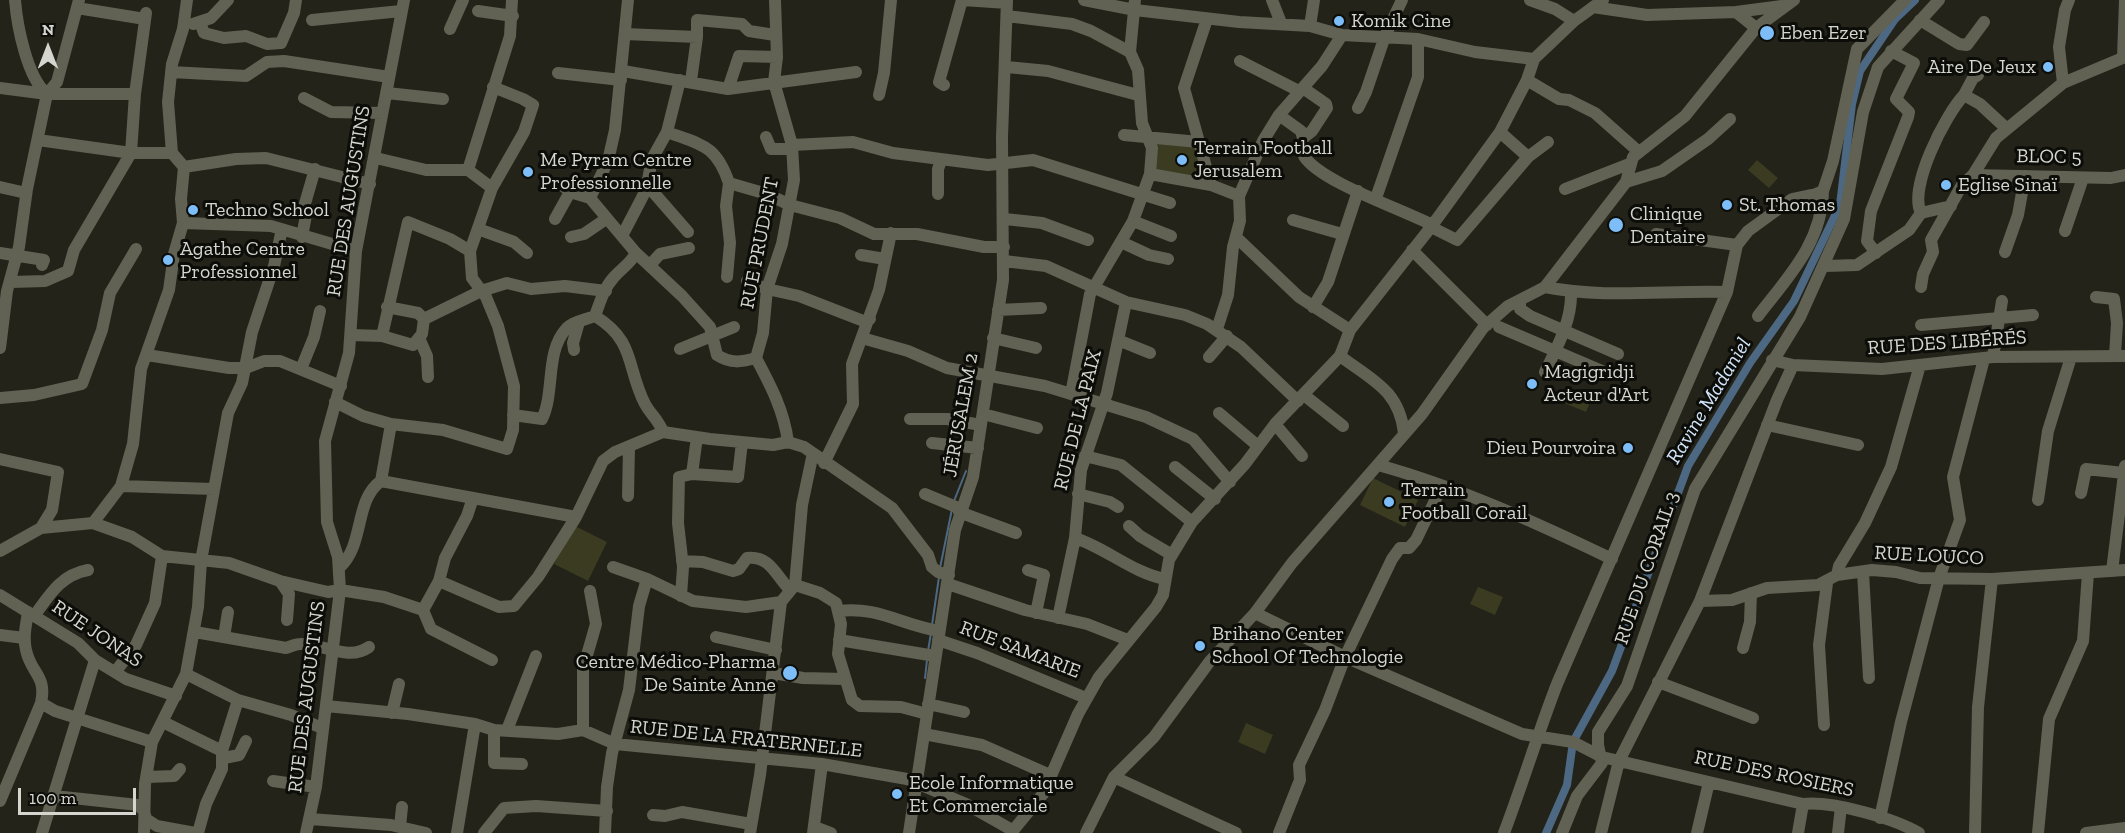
<!DOCTYPE html>
<meta charset="utf-8">
<style>
body{margin:0}
#map{position:relative;width:2125px;height:833px;overflow:hidden;background:#232319;font-family:"Zilla Slab",serif}
canvas{display:block}
.north{position:absolute;left:18px;top:18px;width:60px;height:60px;-webkit-text-stroke:4px #0c0c08;paint-order:stroke;rotate:0deg;font-size:16px;font-weight:700;line-height:24px;text-align:center;color:#d5d6cf}
.north::after{content:'';display:block;margin:auto;width:21px;height:27px;background:#d5d6cf;clip-path:polygon(50% 0,100% 100%,50% 72%,0 100%)}
.scale{position:absolute;left:18px;top:788px;width:118px;height:27px;box-sizing:border-box;border:3px solid #d5d6cf;border-top:0;padding-left:8px;font-size:18px;line-height:21px;white-space:nowrap;color:#d5d6cf;-webkit-text-stroke:4px #0c0c08;paint-order:stroke}
</style>
<div id="map">
<canvas width="2125" height="833"></canvas>
<div class="north">N</div>
<div class="scale">100 m</div>
</div>
<script>
const ctx = document.querySelector('canvas').getContext('2d');
ctx.lineJoin = 'round';
function fill(path, color) {
  ctx.fillStyle = color;
  ctx.fill(path, 'evenodd');
}
function strokePath(path, color, width, dash) {
  ctx.strokeStyle = color;
  ctx.lineWidth = width;
  ctx.lineCap = dash ? 'butt' : 'round';
  ctx.setLineDash(dash || []);
  ctx.stroke(path);
}
function drawText(font, color, halo, rows, align = 'center') {
  ctx.font = font + ' "Zilla Slab",serif';
  ctx.lineWidth = 6;
  ctx.setLineDash([]);
  ctx.textBaseline = 'middle';
  ctx.strokeStyle = halo;
  ctx.fillStyle = color;
  for (const [text, x, y, turn = 0] of rows) {
    ctx.save();
    ctx.translate(x, y);
    ctx.rotate((+turn || 0) * Math.PI / 180);
    ctx.textAlign = isNaN(turn) ? turn : align;
    if (halo) ctx.strokeText(text, 0, 0);
    ctx.fillText(text, 0, 0);
    ctx.restore();
  }
}
fill(new Path2D(`
 M1156,142L1211,145L1209,177L1154,174Z
 M1757,160L1778,178L1769,188L1748,170Z
 M1567,390L1591,400L1586,412L1562,402Z
 M1373,478L1418,500L1405,527L1360,505Z
 M573,525L607,542L588,581L554,564Z
 M1478,587L1503,597L1495,615L1470,604Z
 M1246,723L1273,735L1265,754L1238,742Z`), '#3a3b20');
strokePath(new Path2D(`
 M954,501L966,471
 M940,568L952,509
 M932,625L939,577
 M928,651L931,633
 M925,678L927,660`), '#4d6882', 2);
strokePath(new Path2D(`
 M1546,833L1567,785L1573,742L1612,671L1688,466L1750,363L1794,301L1840,205L1852,104L1860,71L1895,19L1915,0`), '#4d6882', 8);
strokePath(new Path2D(`
 M15,0C17,25 27,78 47,94
 M628,0L615,130L608,161L590,198L636,253L682,296L710,327L717,355C731,364 741,362 756,358
 M775,0L777,57L774,82L792,145L794,180L782,244L767,289L763,333L756,358C771,386 784,411 788,442
 M963,0L1007,3
 M1084,0L1135,10L1239,22L1310,26L1342,35L1418,39L1475,52L1534,59
 M1272,0L1281,23
 M1530,0L1555,9L1574,21
 M1593,7L1647,15L1736,12L1756,28
 M77,8L145,19
 M478,11L513,16
 M1736,12L1782,6
 M1007,16L1072,24L1091,31L1130,52
 M1207,19L1184,88L1211,185
 M312,20L401,11
 M1920,20L1959,44L1967,45L1984,22
 M200,22L204,33L224,38L246,36L267,44L281,43L294,13L296,0
 M193,24L211,18L228,0
 M1310,26L1314,0
 M450,29L463,0
 M625,34L697,37L691,81
 M697,37V20L742,24L749,31L775,35
 M2123,58L2125,0
 M1240,61L1299,91
 M1007,67L1048,71L1138,95
 M623,71L728,89L856,72
 M171,72L246,76L267,62L284,61L389,77
 M558,73L621,80
 M1527,80L1559,99L1569,100L1595,113L1639,152
 M2063,83L2059,47L2065,10L2069,0
 M944,85L939,82L962,0
 M0,88L47,94H135
 M1303,88L1326,104L1327,108L1312,131L1303,138C1302,144 1300,150 1304,156C1320,182 1402,209 1432,225
 M728,89L739,56L777,57
 M387,93L443,99
 M879,95L884,73L891,0
 M1964,95L1973,78L1978,75
 M304,98L331,112L382,113
 M1358,108L1366,92L1385,36L1402,0
 M1279,115L1301,131L1303,138
 M667,132C702,145 716,145 729,183L767,194L790,205L840,218L874,234H917L984,247H1004
 M1124,135L1199,142
 M766,137L771,149H788L792,145L853,142L893,153L988,165L1033,160L1170,203
 M38,140L131,153H172
 M1528,157L1548,142
 M376,158L426,170H468L492,188
 M184,167L236,159L266,158L370,184
 M468,170L510,36L512,0
 M1150,174L1211,185L1239,196
 M1973,175L2111,178L2125,175
 M1626,182L1662,171L1708,139L1730,119
 M647,185L688,232
 M563,186L570,192L590,198
 M0,187L26,193
 M1565,189L1629,164
 M938,194V169L941,161
 M1376,198L1418,77V39
 M1806,198L1823,191L1833,161L1857,49L1905,0
 M1921,213C1908,188 1945,115 1964,95L1980,104L2007,129
 M555,219L570,192
 M1005,219L1042,223L1088,240
 M1293,220L1342,234
 M1133,221L1171,236
 M183,223L271,226L356,251
 M1431,227L1457,240L1528,157L1500,132
 M478,229L514,242L527,253
 M2065,231L2083,178
 M1656,234L1737,245
 M622,236L646,190L652,159L667,132L680,80
 M302,237L306,215L304,207L315,169
 M571,237L584,234L606,219
 M1236,237L1299,297L1350,330
 M1121,242L1149,255L1168,259
 M1412,250L1487,325
 M2005,252L2018,215L2025,176
 M0,253L44,260L42,265
 M636,253C630,264 622,268 614,277C604,288 600,302 595,316C636,341 626,367 645,404C651,415 658,419 663,432
 M1876,253L1867,241L1871,211L1908,117L1909,112L1896,99L1914,63L1891,51
 M861,255L885,259
 M1004,261L1046,266L1126,302L1185,315L1207,324L1241,347L1298,401
 M650,265L660,254L689,248
 M1825,266L1857,265L1909,230L1921,213L1951,206
 M727,277L730,243L726,206L729,183
 M747,281L767,289L799,296L866,322L870,319
 M11,282L45,281L68,271L74,250L131,153L135,94L146,13
 M1545,287C1605,299 1666,290 1727,292
 M1921,287L1923,274L1933,252L1931,240L1962,185L1973,175L1996,138L2063,83L2125,57
 M2096,297L2114,299L2117,323L2115,355
 M1520,300V309L1530,316L1618,354
 M387,307L418,313L424,319
 M1313,307L1328,282L1358,191
 M998,310L1041,308
 M1758,316C1788,277 1822,243 1823,191
 M1921,325L2033,315
 M1499,327L1609,374
 M1217,329L1228,295L1233,247L1240,221L1239,196L1263,141L1279,115L1322,66L1342,35
 M351,335L382,336L413,345L422,334L424,319L481,291L507,283L531,289L565,286L606,291
 M382,336L408,222L450,239L470,251
 M419,338L427,356L428,377
 M862,338L908,351L947,368L1045,386L1146,417L1193,439L1230,482
 M993,338L1036,348
 M1118,340L1150,353
 M0,348L7,291L19,247L27,189L47,94L57,82L79,0
 M680,349L734,327
 M574,350L573,343L579,322
 M147,355L229,368H246L264,361H280L341,386
 M1340,356C1372,380 1399,390 1404,433
 M1209,357L1227,336
 M1993,357L2002,301
 M1772,360L1793,365L1882,369L1993,357L2125,356
 M301,369L314,337L320,311
 M1545,372C1557,347 1572,321 1571,292
 M1071,394L1090,294L1133,221L1150,174L1152,148L1142,123L1138,70L1130,52L1135,0
 M1304,395L1343,426
 M0,398L34,395L82,384L102,330L110,293L136,249
 M335,402L363,416L391,424L443,430L507,449L513,430L514,386L498,326L486,297L472,278L470,251L492,188L524,132L533,105L523,99L493,87
 M1219,413L1258,446
 M983,414L1037,428
 M513,415L542,419C555,393 545,352 566,329C572,322 587,319 595,316
 M910,419H947L981,425
 M1275,424L1302,456
 M1767,425L1858,445
 M932,443L978,448
 M1085,456L1121,465L1192,522
 M0,459L58,472L52,510L41,528
 M824,463L853,404L852,364L879,290L891,233
 M1378,465C1458,487 1537,523 1612,559
 M1175,467L1215,499
 M692,474L738,477L742,442
 M381,481L576,517
 M121,486L213,489
 M2081,493L2086,469L2124,473
 M925,494L961,509
 M1078,494L1110,502L1118,507
 M628,496L629,447
 M2038,500L2048,431L2071,357
 M959,512L1016,533
 M93,523L121,486L133,444L141,369L169,290L174,254L183,223L181,199L184,167L172,153L168,102L172,64L183,29L187,0
 M1129,526L1140,536L1172,555
 M1075,538C1106,548 1133,573 1165,579
 M0,551L41,528L93,523L132,537L162,556L229,563L280,581L328,592L340,590L384,597L423,610L431,629L492,660
 M682,561L703,562L733,571L739,569L747,558C770,555 776,576 790,590
 M340,567C365,544 354,500 381,481L391,424
 M613,567L647,579
 M1028,570L1044,575L1036,613
 M2112,571L2125,466
 M1863,572L1869,678
 M1837,575L1839,566L1865,523L1891,467L1920,365
 M280,581L289,594L287,620
 M439,581L499,607L514,606L538,577L576,517L603,461L615,452L663,432L710,439L773,445L788,442L804,447L892,508L928,555L932,567L938,572L949,575
 M948,584L1025,610L1087,624L1128,640
 M795,585L820,593L836,603L841,624L838,654L852,700L860,706L901,707L927,714
 M795,585L802,505L813,453
 M0,595L78,643L95,660L126,679L176,696
 M681,596L683,567L678,523L679,477L692,474L697,437
 M1700,601L1732,600L1767,588L1818,585L1837,575L1872,570L1896,572L1920,578L1992,579L2125,570
 M423,610L439,581L445,558L467,516L473,498
 M839,611C877,606 902,625 939,631
 M28,612C26,625 23,637 26,650C31,674 47,675 41,703L55,711L152,742
 M1255,613L1345,657L1522,734L1573,742L1602,757L1803,804C1833,801 1893,818 1919,833
 M35,615C50,594 61,575 88,570
 M1058,618L1075,538L1081,470L1107,393L1126,302
 M195,632L286,648C290,647 295,644 300,644C322,643 348,662 369,647
 M0,635L24,638
 M224,637L228,612
 M716,637L776,650
 M839,640L935,656
 M938,640L977,653L1086,698
 M1743,648L1750,622L1751,593
 M116,671L136,645L155,603L162,556
 M773,673L803,678L844,679
 M186,674L238,700L291,715L322,728
 M1658,682L1753,718
 M928,704L964,712
 M326,706L408,714L475,724L494,730L558,734L583,730L615,744L822,764L907,779L966,804L1012,830
 M392,713L399,684
 M163,722L222,751
 M1824,725L1819,645L1827,583
 M494,730V763L522,764
 M507,730L536,656
 M583,730V669L596,624L590,591
 M924,734L982,745L1050,775
 M224,758L239,755L246,741
 M147,777L174,776L180,769
 M1114,777L1236,833
 M273,781L316,787
 M54,796L138,805L144,811L146,819L157,826L195,833
 M0,801L41,703
 M653,815L665,816L682,812L751,824
 M1880,818L1901,722L1939,578L1960,520L1953,477L1984,359
 M310,819L391,825L426,833
 M400,827L402,807
 M815,827L831,833
 M42,833L95,660
 M144,833L145,784L152,742L186,674L198,607L201,561L228,413L242,383L252,332L274,266L282,229
 M198,833L206,804L222,769V751L238,700
 M306,833L316,787L340,590L338,557L327,522L325,441L349,353L356,251L404,0
 M457,833L475,724
 M484,833L504,808L536,806L607,811
 M605,833L607,787L612,753L629,690L639,606L647,579L693,601L746,607L781,602L795,585
 M750,833L760,775L781,602
 M813,833L822,764
 M909,833L955,530L973,477L1003,280L1002,137L1007,0
 M1011,833L1043,794L1078,714L1099,677L1156,607L1163,595L1169,560L1192,522L1245,464L1275,424L1340,356L1350,330L1431,227L1500,132L1527,80L1534,59L1574,21L1603,0
 M1086,833L1114,777L1154,737L1210,661L1255,613L1292,563L1422,414L1483,328L1508,306L1545,287L1626,182L1633,157L1685,116L1756,28L1794,0
 M1279,833L1300,780L1299,765L1325,710L1345,657L1392,559L1400,548H1409L1416,540L1442,486
 M1504,833C1523,783 1538,733 1557,684L1727,292L1737,245L1748,231L1792,199L1811,195
 M1562,833L1577,796L1602,763L1598,745V732L1627,686L1695,489L1800,317L1844,219L1863,112L1878,67L1939,0
 M1601,833L1619,761L1700,601L1777,400L1793,365
 M1697,833L1709,782
 M1798,833L1803,804
 M1838,833L1841,807
 M1975,833L1978,707L1992,579
 M2038,833L2049,719L2083,641L2088,573
 M2086,833L2125,828`), '#616253', 12);
for (const [x, y, r, color] of [
 [1339,21,6,"#7dbef9"],
 [1767,33,8,"#7dbef9"],
 [2048,67,6,"#7dbef9"],
 [1182,160,6,"#7dbef9"],
 [528,172,6,"#7dbef9"],
 [1946,185,6,"#7dbef9"],
 [1727,205,6,"#7dbef9"],
 [193,210,6,"#7dbef9"],
 [1616,225,8,"#7dbef9"],
 [168,260,6,"#7dbef9"],
 [1532,384,6,"#7dbef9"],
 [1628,448,6,"#7dbef9"],
 [1389,502,6,"#7dbef9"],
 [1200,646,6,"#7dbef9"],
 [790,673,8,"#7dbef9"],
 [897,794,6,"#7dbef9"]
]) {
  const dot = new Path2D();
  dot.arc(x, y, r, 0, 2 * Math.PI);
  ctx.fillStyle = color;
  ctx.fill(dot);
  strokePath(dot, '#0c0c08', 2);
}
drawText('20px', '#d5d6cf', '#0c0c08', [
 ["Komik Cine",1351,21],
 ["Eben Ezer",1780,33],
 ["Aire De Jeux",2036,67,"right"],
 ["Terrain Football",1194,148],
 ["Jerusalem",1194,171],
 ["Me Pyram Centre",540,160],
 ["Professionnelle",540,183],
 ["Eglise Sinaï",1958,185],
 ["St. Thomas",1739,205],
 ["Techno School",205,210],
 ["Clinique",1630,214],
 ["Dentaire",1630,237],
 ["Agathe Centre",180,249],
 ["Professionnel",180,272],
 ["Magigridji",1544,372],
 ["Acteur d'Art",1544,395],
 ["Dieu Pourvoira",1616,448,"right"],
 ["Terrain",1401,490],
 ["Football Corail",1401,513],
 ["Brihano Center",1212,634],
 ["School Of Technologie",1212,657],
 ["Centre Médico-Pharma",776,662,"right"],
 ["De Sainte Anne",776,685,"right"],
 ["Ecole Informatique",909,783],
 ["Et Commerciale",909,806]
], 'left');
drawText('20px', '#d5d6cf', '#0c0c08', [
 ["BLOC 5",2049,157,1],
 ["RUE DES AUGUSTINS",349,201,-81],
 ["RUE PRUDENT",760,243,-79],
 ["RUE DES LIBÉRÉS",1947,343,-4],
 ["JÉRUSALEM 2",961,415,-80],
 ["RUE DE LA PAIX",1078,420,-76],
 ["RUE LOUCO",1929,556,3],
 ["RUE DU CORAIL 3",1647,568,-71],
 ["RUE JONAS",97,634,34],
 ["RUE SAMARIE",1020,650,21],
 ["RUE DES AUGUSTINS",307,697,-83],
 ["RUE DE LA FRATERNELLE",746,739,6],
 ["RUE DES ROSIERS",1774,774,12]
]);
drawText('italic 21px', '#d2e5f8', '#0c0c08', [
 ["Ravine Madaniel",1709,401,-59]
]);
</script>
